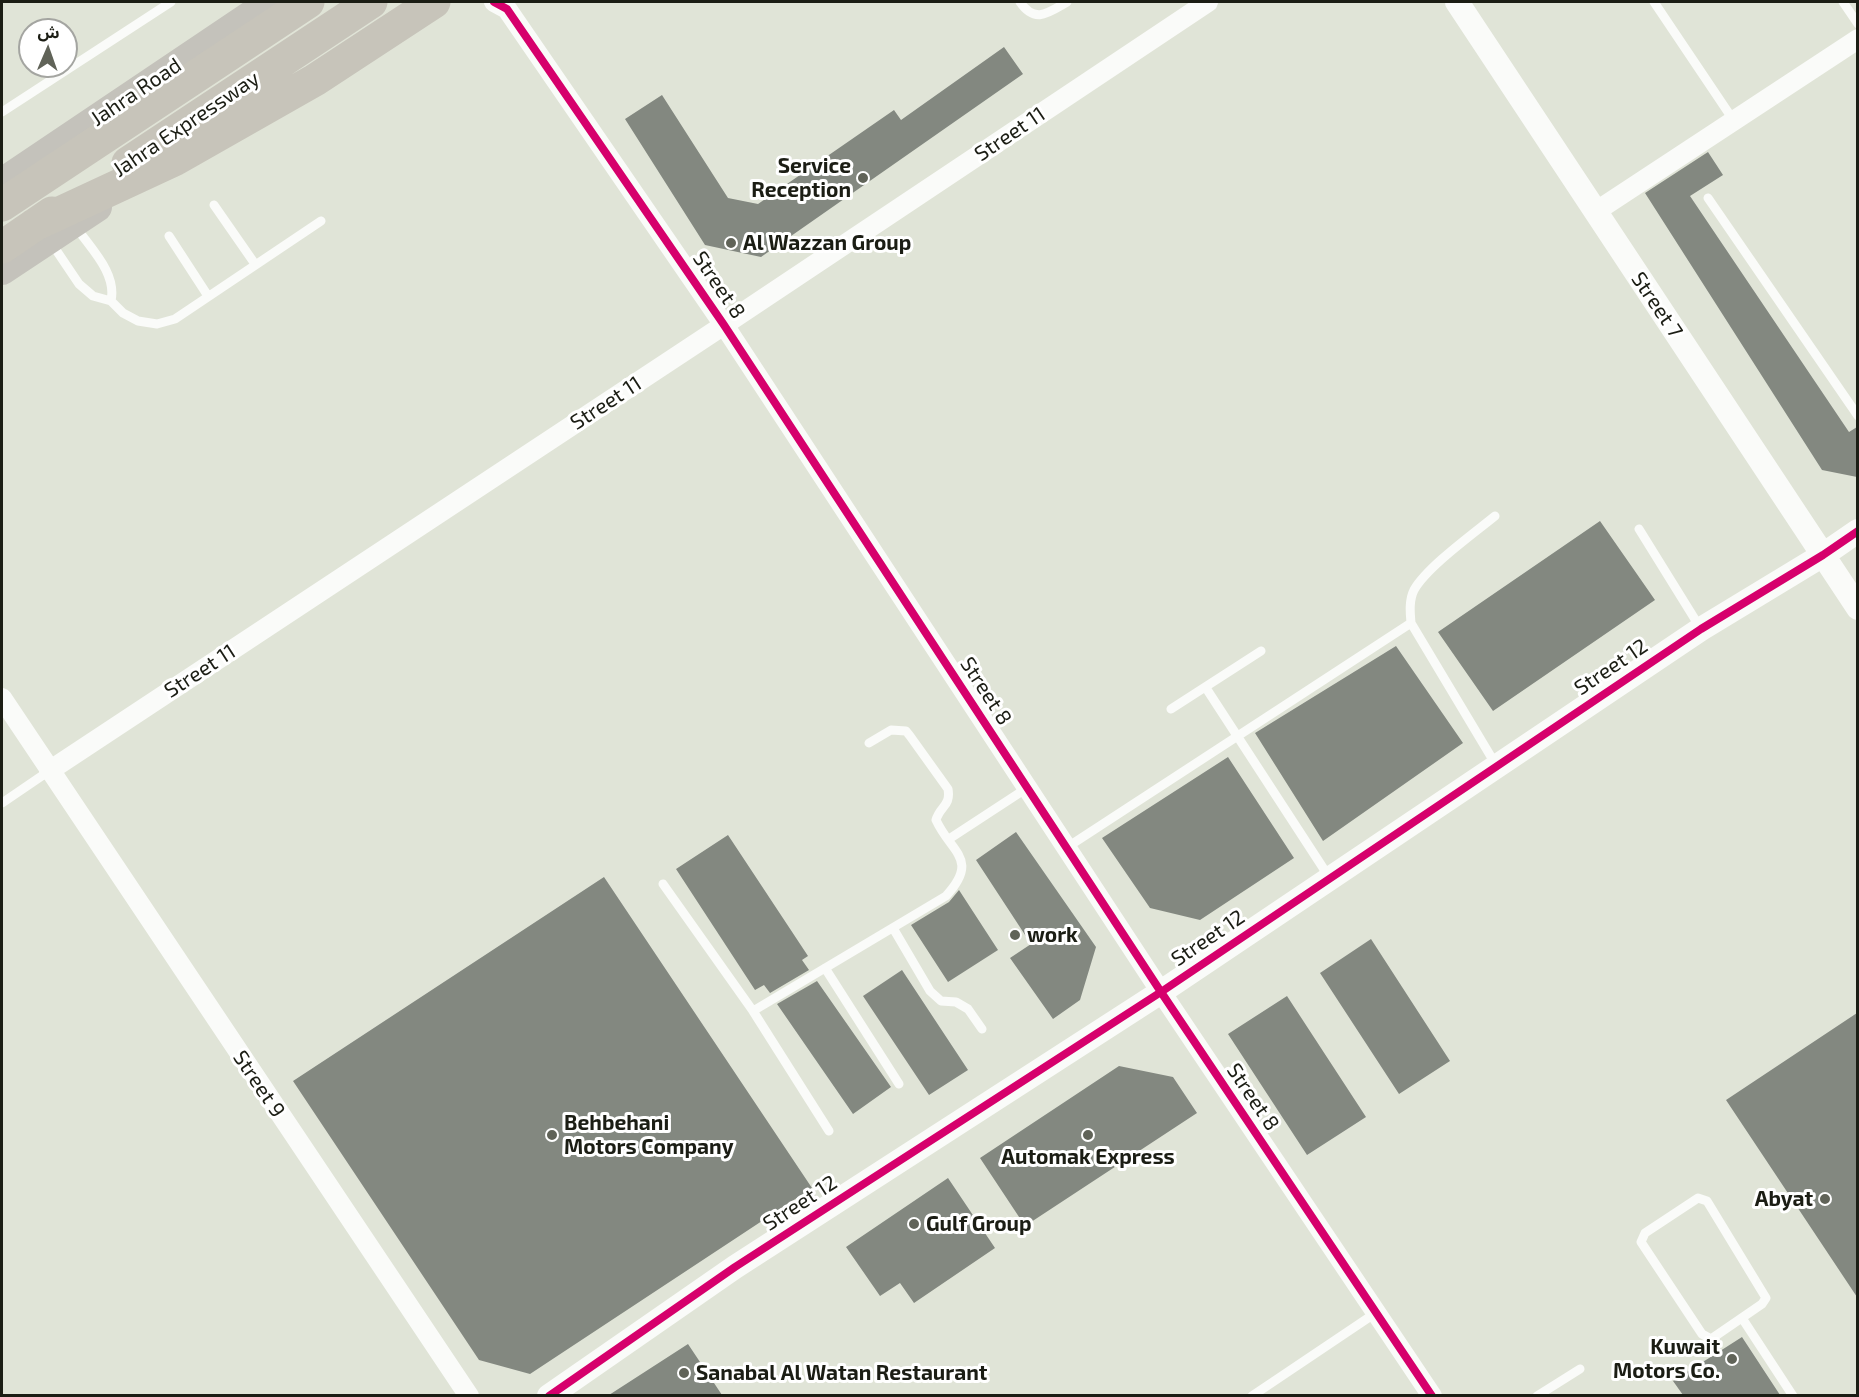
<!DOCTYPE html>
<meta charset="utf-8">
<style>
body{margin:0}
#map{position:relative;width:1859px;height:1397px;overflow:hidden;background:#e0e4d7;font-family:"Exo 2","Noto Sans Arabic",sans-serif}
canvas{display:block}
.frame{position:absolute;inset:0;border:3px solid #1b1d14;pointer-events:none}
.north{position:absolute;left:18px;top:18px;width:60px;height:60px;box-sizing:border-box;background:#fff;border:2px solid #a4a5a1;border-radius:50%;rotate:2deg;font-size:16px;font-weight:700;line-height:24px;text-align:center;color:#1b1d14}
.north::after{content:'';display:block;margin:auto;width:21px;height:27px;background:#606358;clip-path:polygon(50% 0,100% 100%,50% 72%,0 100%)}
</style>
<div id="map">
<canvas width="1859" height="1397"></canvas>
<div class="frame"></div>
<div class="north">ش</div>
</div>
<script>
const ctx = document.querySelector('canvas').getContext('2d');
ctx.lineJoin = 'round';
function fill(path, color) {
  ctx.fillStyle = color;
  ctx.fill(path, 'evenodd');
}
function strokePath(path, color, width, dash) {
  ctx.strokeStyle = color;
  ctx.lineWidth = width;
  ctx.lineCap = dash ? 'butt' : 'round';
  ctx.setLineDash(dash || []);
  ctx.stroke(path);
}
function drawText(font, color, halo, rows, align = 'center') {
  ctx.font = font + ' "Exo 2",sans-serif';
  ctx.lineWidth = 6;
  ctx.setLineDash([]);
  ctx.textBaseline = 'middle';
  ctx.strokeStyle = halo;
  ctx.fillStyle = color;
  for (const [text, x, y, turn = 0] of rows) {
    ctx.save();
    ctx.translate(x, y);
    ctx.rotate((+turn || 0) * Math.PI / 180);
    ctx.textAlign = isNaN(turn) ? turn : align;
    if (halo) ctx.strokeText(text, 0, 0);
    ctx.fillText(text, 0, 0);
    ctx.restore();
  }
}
fill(new Path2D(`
 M1004,47L1023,74L761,257L705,245L625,119L662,95L728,198L758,204L894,110L901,120Z
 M1708,152L1723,175L1690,196L1849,432L1857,427V477L1822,470L1645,193Z
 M1600,521L1655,600L1493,711L1438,632Z
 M1396,646L1463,743L1323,841L1255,733Z
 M1228,757L1294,858L1200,920L1150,908L1102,838Z
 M1016,832L1096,947L1080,1000L1053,1019L1010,958L1031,944L976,860Z
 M728,835L808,956L802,960L809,970L770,993L764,985L755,990L676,869Z
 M604,877L812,1188L530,1374L479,1360L293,1081Z
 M959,890L998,950L948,982L911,925L949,902Z
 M1371,939L1450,1061L1399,1094L1320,973Z
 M902,970L968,1070L929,1095L863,996Z
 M817,981L891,1087L853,1114L777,1004Z
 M1287,996L1366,1117L1307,1155L1228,1034Z
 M1857,1013V1297L1726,1100Z
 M1119,1066L1173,1077L1197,1113L1025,1226L980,1158Z
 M948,1178L995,1248L914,1303L900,1283L880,1296L846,1247Z
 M1742,1337L1780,1395H1683L1673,1381Z
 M688,1344L722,1395H609Z`), '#838880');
strokePath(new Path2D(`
 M1020,2C1035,24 1048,13 1067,2
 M1654,2L1734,121
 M1843,2L1858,24
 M2,112L171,2
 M1708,198L1858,416
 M214,205L255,264
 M76,227C91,249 117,273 111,301
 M169,236L208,296
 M50,241L79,284L93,296L111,301L123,313L138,321L157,324L175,319L321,221
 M1495,516C1473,534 1427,567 1414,590C1409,600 1410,612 1411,623L1496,765
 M1639,529L1701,629
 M1206,688L1329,877
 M1171,709L1261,651
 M2,803L49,771
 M949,839L1027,788
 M1066,848L1411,623
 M663,884L753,1011L829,1131
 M893,928L930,991L941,1001L956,1002L968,1009L982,1029
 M825,968L899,1084
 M753,1011L946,896C980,859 951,853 936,820C940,806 951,806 948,789L910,736L906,731L891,730L869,743
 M1698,1198L1707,1201L1766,1298L1762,1304L1711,1339L1702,1334L1641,1242L1645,1233Z
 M1742,1318L1793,1396
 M1252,1396L1377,1312
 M1537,1396L1580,1369`), '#fafbf9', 9);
strokePath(new Path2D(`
 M494,2L507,9L724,325L1161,992L1432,1396
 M1595,212L1858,39
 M2,698L469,1396
 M49,771L724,325L1208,2`), '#fafbf9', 20);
strokePath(new Path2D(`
 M1457,2L1858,608
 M549,1396L735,1267L1161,992L1701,629L1823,555L1858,531`), '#fafbf9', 24);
strokePath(new Path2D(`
 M2,183L271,2
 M2,270L97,207`), '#c4c2bb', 30);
strokePath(new Path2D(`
 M128,163L371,2
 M2,205L308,2
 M34,225L176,159L315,80L434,2
 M2,247L52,213`), '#c7c4ba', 33);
strokePath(new Path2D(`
 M494,2L507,9L724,325L1161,992L1432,1396
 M549,1396L735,1267L1161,992L1701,629L1823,555L1858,531`), '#d6006c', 8);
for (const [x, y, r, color] of [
 [863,178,6,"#606358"],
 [731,243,6,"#606358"],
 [1015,935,6,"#606358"],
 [552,1135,6,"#606358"],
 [1088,1135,6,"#606358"],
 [1825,1199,6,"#606358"],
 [914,1224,6,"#606358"],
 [1732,1359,6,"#606358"],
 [684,1373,6,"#606358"]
]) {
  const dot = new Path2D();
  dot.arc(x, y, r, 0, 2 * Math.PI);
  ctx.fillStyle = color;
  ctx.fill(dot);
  strokePath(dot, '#fff', 2);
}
drawText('21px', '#1b1d14', '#fff', [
 ["Jahra Road",136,92,-34],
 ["Jahra Expressway",186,124,-34],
 ["Street 11",1010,134,-34],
 ["Street 8",719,285,56],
 ["Street 7",1657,305,56],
 ["Street 11",606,403,-33],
 ["Street 12",1611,667,-34],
 ["Street 11",200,671,-33],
 ["Street 8",986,691,57],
 ["Street 12",1208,938,-34],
 ["Street 9",259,1084,56],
 ["Street 8",1253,1097,56],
 ["Street 12",800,1203,-33]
]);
drawText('bold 21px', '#1b1d14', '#fff', [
 ["Service",851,166,"right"],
 ["Reception",851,190,"right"],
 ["Al Wazzan Group",743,243],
 ["work",1027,935],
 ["Behbehani",564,1123],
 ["Motors Company",564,1147],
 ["Automak Express",1088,1157,"center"],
 ["Abyat",1813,1199,"right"],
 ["Gulf Group",926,1224],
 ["Kuwait",1720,1347,"right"],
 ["Motors Co.",1720,1371,"right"],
 ["Sanabal Al Watan Restaurant",696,1373]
], 'left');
</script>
